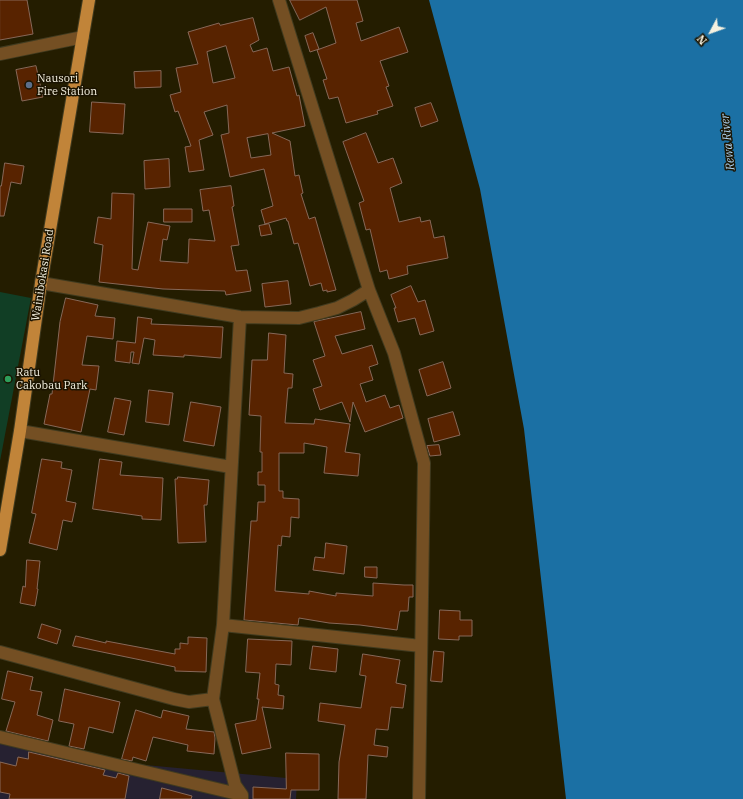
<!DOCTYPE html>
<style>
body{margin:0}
#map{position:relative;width:743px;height:799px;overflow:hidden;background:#241d00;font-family:"IBM Plex Serif",serif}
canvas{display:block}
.north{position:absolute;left:691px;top:12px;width:40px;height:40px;-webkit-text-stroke:3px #1a1300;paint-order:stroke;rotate:229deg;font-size:11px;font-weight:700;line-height:16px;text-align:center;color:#f5f1e0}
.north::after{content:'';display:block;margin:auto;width:14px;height:18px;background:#f5f1e0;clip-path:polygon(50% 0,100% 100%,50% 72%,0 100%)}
</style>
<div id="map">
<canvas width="743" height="799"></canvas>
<div class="north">N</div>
</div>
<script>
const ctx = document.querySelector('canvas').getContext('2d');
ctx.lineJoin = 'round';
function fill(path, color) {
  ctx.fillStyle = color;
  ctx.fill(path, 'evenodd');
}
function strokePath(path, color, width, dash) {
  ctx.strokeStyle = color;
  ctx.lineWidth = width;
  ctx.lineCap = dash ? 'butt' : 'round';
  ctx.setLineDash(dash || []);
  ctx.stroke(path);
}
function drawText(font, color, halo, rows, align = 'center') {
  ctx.font = font + ' "IBM Plex Serif",serif';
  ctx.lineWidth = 3;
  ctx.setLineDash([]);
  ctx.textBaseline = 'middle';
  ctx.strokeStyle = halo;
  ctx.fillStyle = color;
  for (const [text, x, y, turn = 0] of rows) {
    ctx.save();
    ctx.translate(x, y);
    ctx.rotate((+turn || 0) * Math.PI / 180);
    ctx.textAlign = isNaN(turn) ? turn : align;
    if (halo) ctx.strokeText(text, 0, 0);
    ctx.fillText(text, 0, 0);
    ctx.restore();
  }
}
fill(new Path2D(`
 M0,734L63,749L145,765L297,779L296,799H0Z`), '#262131');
fill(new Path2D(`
 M0,292L31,298L0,461Z`), '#113e25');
fill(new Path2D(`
 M429,0H743V799H566L524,429L480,189Z`), '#1b70a4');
const building = new Path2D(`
 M0,0H27L33,34L0,40Z
 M290,0H357L363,21L356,23L361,41L399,27L408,52L380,61L389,86L386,87L393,106L377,111L378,114L346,123L338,97L329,99L323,80L327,79L317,50L336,43L326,7L300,20Z
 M253,18L259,40L250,45L253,52L267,48L273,71L289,67L297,96L299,95L305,126L272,133L290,141L295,176L299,175L303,193L301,194L309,219L315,217L336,290L327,292V290L323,291L321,283L310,286L298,243L294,244L288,221H287L286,218L265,224L261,210L273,206L264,169L230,177L221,135L229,133L227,105L204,112L213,135L199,140L204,170L189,172L185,147L191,146L178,111L175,112L170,95L181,92L176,68L198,64L188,32L219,23L220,25ZM226,46L235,78L213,83L207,52ZM268,134L271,155L251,158L247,138Z
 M313,33L319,49L310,52L305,36Z
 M36,66L43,97L22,101L16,70Z
 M161,71V87L135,88L134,72Z
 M92,102L125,104L123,134L90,132Z
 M431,103L438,121L421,127L415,108Z
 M366,133L378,163L393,158L402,183L390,188L399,222L420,217L421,222L430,220L434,238L444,236L448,258L407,266L408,274L389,279L387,270L380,272L370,229L366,230L359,203L364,201L343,142Z
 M169,159L170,187L145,189L144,161Z
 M5,163L24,166L21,184L11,182L4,216H0V186H1Z
 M231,186L234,206L232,207L239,245L231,246L236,271L247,270L251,291L226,295L225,291L163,289L99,282L103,245L94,243L98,217L111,219L112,193L134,194L132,269L138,270L148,222L170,226L167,240L163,239L160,261L188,263L189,239L215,241L209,210L203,211L200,190Z
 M164,209H192V222H164Z
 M269,224L272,234L261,236L259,226Z
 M288,281L291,304L265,307L262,284Z
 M411,286L418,302L425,300L434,331L420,335L415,318L398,322L394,308H396L391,295Z
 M66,298L98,305L95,316L115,318L113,339L87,336L82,365L99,366L96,390L90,389L81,432L44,424L50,394H52L60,322Z
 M361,312L365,329L335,336L342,354L372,345L378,364L369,367L373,380L360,384L366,402L385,395L390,408L399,405L403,418L365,432L353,402L350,422L342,402L320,410L313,389L322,386L313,360L325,356L314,322Z
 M138,317L152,319L151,324L223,327L221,358L184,355V357L153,355L155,340L144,338L139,364L132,363L134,352H131L130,363L115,361L117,341L135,343Z
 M269,333L286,335L284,373L293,374L292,388H288L285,423L314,424L315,419L350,424L345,452L360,454L358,476L324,473L327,447L304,443V453H279V491H283V498L299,499V518L291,517L290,537L282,536L281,546L278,545L275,591L309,594V591L336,596V593L373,596V583L404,585H413V597H409L408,611H400L397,630L360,625L329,623L299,618L298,625L244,620L251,521H257L258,502H265V485H258V472H262V452H260L261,416L249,415L252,360H267Z
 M443,362L451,388L427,396L419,370Z
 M149,390L173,393L169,425L146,422Z
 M115,398L131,401L124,435L108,432Z
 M191,402L221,407L214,446L184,441Z
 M453,412L460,435L434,442L428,419Z
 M439,445L441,455L430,456L427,446Z
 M42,459L62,462L61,468L72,470L66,501L76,503L72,522L63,520L57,550L29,543L36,514L32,513Z
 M100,459L122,462L120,475L163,478L161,520L142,519V516L93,509Z
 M178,477L209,480L207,505H204L206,542L178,543L175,479H177Z
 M326,543L347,546L344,574L313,570L315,557L324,558Z
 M27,560L40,561L37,589H38L35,606L20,603L23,586L25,587Z
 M365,567H377V578L365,577Z
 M440,610L460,611V620H472V636H459V640L439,639Z
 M42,624L61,630L57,644L38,638Z
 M76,636L106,643V641L175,654V649H180V643L188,644V637L207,638L206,672L175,671V667L73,646Z
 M248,639L292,641L291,665L276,664L275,684L279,685L278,695L284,696L283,709L262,707L271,748L242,754L235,724L256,720L259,699H257L260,673L246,672Z
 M313,646L338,649L336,672L310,669Z
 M434,651L444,652L442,682L431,681Z
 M363,654L400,660L396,683L406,685L403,708L391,707L388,730L376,729L374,745L388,747L387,757L368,755L366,799H338L339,762L345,725L318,721L320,703L361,708L366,676L360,675Z
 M8,671L33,677L30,690L42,692L37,715L53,720L48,741L6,731L15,702L2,699Z
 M65,689L120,702L113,733L89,727L84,749L69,746L74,724L59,721Z
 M136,710L161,718L163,710L189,716L186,729L214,732L215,738L214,754L187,751L188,745L153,737L146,761L133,757L132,761L122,759Z
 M29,752L105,770L103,775L116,778L118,773L129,776L125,799H9L10,794L0,792V762L16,766L18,757L28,759Z
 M286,753L319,754V790H291L290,799H253V787L286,789Z
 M162,788L192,796L191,799H160Z`);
fill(building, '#582300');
strokePath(building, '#876858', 1);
const minor = new Path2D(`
 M279,0L369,290L394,353L424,463L419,799
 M0,54L83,37
 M41,283L240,317L299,318L319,313L337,308L353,300L369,290
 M240,317L223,625L213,699L235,785L242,795V799
 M20,431L231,467
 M223,625L421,646
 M0,652L174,699L189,702L213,699
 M0,737L242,795`);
const major = new Path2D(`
 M0,550L20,431L41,283L89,0`);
strokePath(minor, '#413b1f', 14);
strokePath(major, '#413b1f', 14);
strokePath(minor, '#744f23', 12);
strokePath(major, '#c18439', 12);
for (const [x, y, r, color] of [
 [29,85,4,"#5c6f8a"],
 [8,379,4,"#2e9e5b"]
]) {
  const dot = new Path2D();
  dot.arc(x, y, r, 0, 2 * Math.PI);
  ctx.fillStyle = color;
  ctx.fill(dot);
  strokePath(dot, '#1a1300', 1.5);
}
drawText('11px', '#f5f1e0', '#1a1300', [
 ["Nausori",37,79],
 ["Fire Station",37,92],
 ["Ratu",16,373],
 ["Cakobau Park",16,386]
], 'left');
drawText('11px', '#f5f1e0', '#1a1300', [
 ["Wainibokasi Road",43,275,-81]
]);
drawText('italic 12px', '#afd4f2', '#1a1300', [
 ["Rewa River",728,142,-96]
]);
</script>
